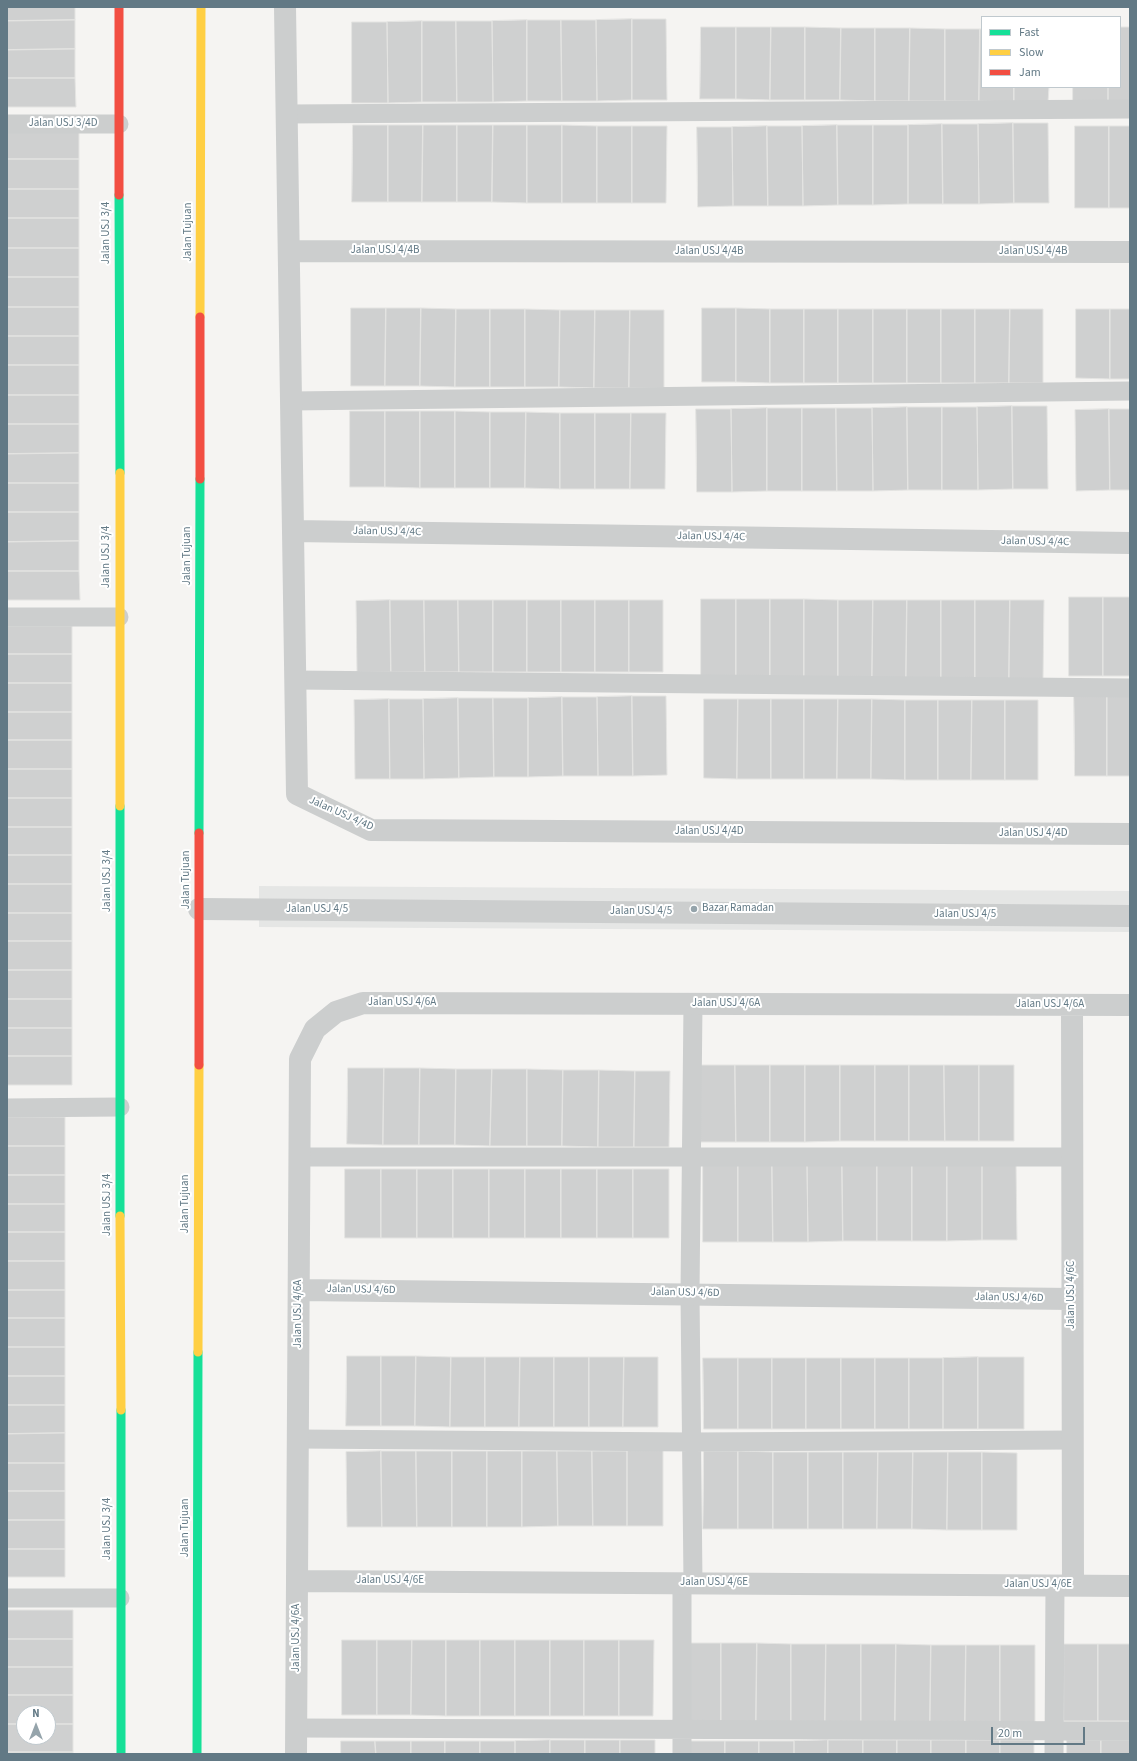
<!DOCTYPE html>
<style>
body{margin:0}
#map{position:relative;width:1137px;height:1761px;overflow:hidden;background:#f5f4f2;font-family:"Source Sans 3",sans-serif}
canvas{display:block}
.frame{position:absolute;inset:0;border:8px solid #627985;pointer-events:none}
.legend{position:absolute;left:981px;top:16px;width:140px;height:72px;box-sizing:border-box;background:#fff;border:1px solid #c0c9ce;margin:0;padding:5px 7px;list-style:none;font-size:12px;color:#627985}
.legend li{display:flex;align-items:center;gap:8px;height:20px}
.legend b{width:20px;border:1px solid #c0c9ce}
.north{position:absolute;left:16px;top:1705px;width:40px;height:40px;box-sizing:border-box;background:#fff;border:1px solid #c0c9ce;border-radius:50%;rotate:0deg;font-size:11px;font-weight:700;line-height:16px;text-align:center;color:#627985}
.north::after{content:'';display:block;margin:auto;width:14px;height:18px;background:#95a4ab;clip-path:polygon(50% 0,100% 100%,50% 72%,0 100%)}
.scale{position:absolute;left:991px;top:1727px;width:94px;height:18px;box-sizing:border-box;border:2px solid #627985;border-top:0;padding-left:5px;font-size:12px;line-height:14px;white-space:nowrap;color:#627985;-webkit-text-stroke:3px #fff;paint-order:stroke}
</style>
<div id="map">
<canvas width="1137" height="1761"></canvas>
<div class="frame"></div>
<ul class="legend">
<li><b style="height:5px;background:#16e098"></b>Fast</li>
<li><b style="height:5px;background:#ffcf43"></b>Slow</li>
<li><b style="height:5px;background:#f24e42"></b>Jam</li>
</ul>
<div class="north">N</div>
<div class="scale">20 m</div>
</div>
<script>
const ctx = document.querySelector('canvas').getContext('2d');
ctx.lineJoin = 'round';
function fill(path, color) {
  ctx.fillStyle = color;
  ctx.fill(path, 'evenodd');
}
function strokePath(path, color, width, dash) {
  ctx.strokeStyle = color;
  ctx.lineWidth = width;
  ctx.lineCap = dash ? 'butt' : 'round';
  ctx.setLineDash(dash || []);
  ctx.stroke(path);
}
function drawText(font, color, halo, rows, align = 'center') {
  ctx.font = font + ' "Source Sans 3",sans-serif';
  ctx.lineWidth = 4;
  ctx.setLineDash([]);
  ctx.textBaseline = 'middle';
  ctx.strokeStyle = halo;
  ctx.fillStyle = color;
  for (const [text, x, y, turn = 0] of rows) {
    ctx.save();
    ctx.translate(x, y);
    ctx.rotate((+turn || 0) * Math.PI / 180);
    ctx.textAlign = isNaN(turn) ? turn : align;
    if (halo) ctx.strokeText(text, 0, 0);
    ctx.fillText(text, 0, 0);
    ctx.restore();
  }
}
fill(new Path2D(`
 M259,886L1130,891V932L259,927Z`), '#e5e6e5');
const building = new Path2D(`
 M7,7H75V20L7,21Z
 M632,19H666L667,100H632Z
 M632,19V100L597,101L596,20Z
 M75,20V49L7,50V21Z
 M527,20V101L493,102L492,21Z
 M527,20H561L562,101H527Z
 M561,20H596L597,101H562Z
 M422,21V102L388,103L387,22Z
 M422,21H456L457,102H422Z
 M456,21H492L493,102H457Z
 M352,22H387L388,103H352Z
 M701,27H736V99H700Z
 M736,27H771L770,100L736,99Z
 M771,27H805V100H770Z
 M805,27L841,28L840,100H805Z
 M1120,27H1130V102H1108V87H1120Z
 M841,28H875V101L840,100Z
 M875,28H910L909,101H875Z
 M910,28L945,29V101H909Z
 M945,29H980L979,101H945Z
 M980,29H982V87H1014V102L979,101Z
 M75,49V78H7V50Z
 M7,78H75L76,107H7Z
 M1014,87H1049L1048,102H1014Z
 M1073,87H1108V102H1073Z
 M1013,123H1048L1049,203H1014Z
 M1013,123L1014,203L979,204L978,124Z
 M942,124H978L979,204H943Z
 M942,124L943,204H908V125Z
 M353,125H388V202H352Z
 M388,125H423L422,202H388Z
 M423,125H457V202H422Z
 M457,125H493L492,202H457Z
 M493,125H527V203L492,202Z
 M527,125H562V203H527Z
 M562,125L597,126V203H562Z
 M837,125H873V205H838Z
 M837,125L838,205L803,206L802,126Z
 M873,125H908V204L873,205Z
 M597,126H632V203H597Z
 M632,126H667L666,203H632Z
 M767,126H802L803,206H768Z
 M767,126L768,206H733L732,127Z
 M1075,126H1109V208H1075Z
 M1109,126H1130V208H1109Z
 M697,127H732L733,206L698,207Z
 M7,130H79V159H7Z
 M7,159H79V189H7Z
 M7,189H79V218H7Z
 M7,218H79V248H7Z
 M7,248H79V277H7Z
 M7,277H79V307H7Z
 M7,307H79V336H7Z
 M351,308H386L385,386H351Z
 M386,308H421L420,386H385Z
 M421,308L456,309L455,387L420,386Z
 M702,308H736V382H702Z
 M736,308L770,309V383L736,382Z
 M456,309H490V387H455Z
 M490,309H525V387H490Z
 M525,309L560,310L559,387H525Z
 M770,309H804V383H770Z
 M804,309H838V383H804Z
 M838,309H873V383H838Z
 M873,309H907V383H873Z
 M907,309H941V383H907Z
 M941,309H975V383H941Z
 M975,309H1010L1009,383H975Z
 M1010,309H1043V383H1009Z
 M1076,309H1110V379L1076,378Z
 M1110,309H1130V379H1110Z
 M560,310H595L594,388L559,387Z
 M595,310H630L629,388H594Z
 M630,310H664V388H629Z
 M7,336H79V365H7Z
 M7,365H79V395H7Z
 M7,395H79V424H7Z
 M1012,406H1047L1048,489H1013Z
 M1012,406L1013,489L978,490L977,407Z
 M907,407H942V490H908Z
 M907,407L908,490L873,491L872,408Z
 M942,407H977L978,490H942Z
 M767,408H802V491H767Z
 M767,408V491L732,492L731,409Z
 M802,408H836L837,491H802Z
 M836,408H872L873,491H837Z
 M696,409H731L732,492H697Z
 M1109,409L1110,490L1076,491L1075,410Z
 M1109,409H1130V490H1110Z
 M350,411H385V487H350Z
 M385,411H420V488L385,487Z
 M420,411H455V488H420Z
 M455,411L490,412V488H455Z
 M490,412H526L525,488H490Z
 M526,412L560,413V489L525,488Z
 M560,413H595V489H560Z
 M595,413H631L630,489H595Z
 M631,413H666L665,489H630Z
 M7,424H79V453L7,454Z
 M79,453V483H7V454Z
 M7,483H79V512H7Z
 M7,512H79V541L7,542Z
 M79,541V571H7V542Z
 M7,571H79L80,600H7Z
 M1069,597H1103V676H1069Z
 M1103,597H1130V676H1103Z
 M701,599H736V680H701Z
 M736,599H770V680H736Z
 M770,599H804V680H770Z
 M804,599L838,600V681L804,680Z
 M390,600L391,672H357L356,601Z
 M390,600H424L425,672H391Z
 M424,600H458L459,672H425Z
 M458,600H493V672H459Z
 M493,600H527V672H493Z
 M527,600H561V672H527Z
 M561,600H595V672H561Z
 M595,600H629V672H595Z
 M629,600H663V672H629Z
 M838,600H873L872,681H838Z
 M873,600H907L906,681H872Z
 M907,600H941V681H906Z
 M941,600H975V681H941Z
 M975,600H1010L1009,681H975Z
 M1010,600H1044L1043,681H1009Z
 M7,626H72V654H7Z
 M7,654H72V683H7Z
 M7,683H72V712H7Z
 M632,696H666L667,775L633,776Z
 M632,696L633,776H598L597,697Z
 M1074,696H1107V776H1075Z
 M1107,696H1130V776H1107Z
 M562,697H597L598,776H563Z
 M562,697L563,776L528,777V698Z
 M458,698H493L494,777L459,778Z
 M458,698L459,778L424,779L423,699Z
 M493,698H528V777H494Z
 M389,699L390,779H355L354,700Z
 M389,699H423L424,779H390Z
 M704,699H738L737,779L704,778Z
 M738,699H771V779H737Z
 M771,699H804V779H771Z
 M804,699H838L837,779H804Z
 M838,699H872L871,779H837Z
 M872,699L905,700V780L871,779Z
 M905,700H938V780H905Z
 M938,700H972L971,780H938Z
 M972,700H1005V780H971Z
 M1005,700H1038V780H1005Z
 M7,712H72V740H7Z
 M7,740H72V769H7Z
 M7,769H72V798H7Z
 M7,798H72V827H7Z
 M7,827H72V855H7Z
 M7,855H72V884H7Z
 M7,884H72V913H7Z
 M7,913H72V941H7Z
 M7,941H72V970H7Z
 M7,970H72V999H7Z
 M7,999H72V1028H7Z
 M7,1028H72V1056H7Z
 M7,1056H72V1085H7Z
 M700,1065H735L736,1142H701Z
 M735,1065H770V1142H736Z
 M770,1065H805V1142H770Z
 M805,1065H840V1141L805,1142Z
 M840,1065H875V1141H840Z
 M875,1065H909V1141H875Z
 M909,1065H944L945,1141H909Z
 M944,1065H979V1141H945Z
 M979,1065H1014V1141H979Z
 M348,1068H384L383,1145L347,1144Z
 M384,1068H420L419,1145H383Z
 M420,1068L456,1069L455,1145H419Z
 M456,1069H492L490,1146L455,1145Z
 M492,1069H527V1146H490Z
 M527,1069L563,1070L562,1146H527Z
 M563,1070H599L598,1147L562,1146Z
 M599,1070L635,1071L634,1147H598Z
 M635,1071H670L669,1147H634Z
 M7,1117H65V1146H7Z
 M7,1146H65V1175H7Z
 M1016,1162L1017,1240H982V1163Z
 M842,1163H877V1241H843Z
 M842,1163L843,1241L808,1242L807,1164Z
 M877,1163H912V1241H877Z
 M912,1163H947V1241H912Z
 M947,1163H982V1240L947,1241Z
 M703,1164H738V1242H703Z
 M738,1164H772L773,1242H738Z
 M772,1164H807L808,1242H773Z
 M345,1169H381V1238H345Z
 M381,1169H417V1238H381Z
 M417,1169H453V1238H417Z
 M453,1169H489V1238H453Z
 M489,1169H525V1238H489Z
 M525,1169H561V1238H525Z
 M561,1169H597V1238H561Z
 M597,1169H633V1238H597Z
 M633,1169H669V1238H633Z
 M7,1175H65V1204H7Z
 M7,1204H65V1232H7Z
 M7,1232H65V1261H7Z
 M7,1261H65V1290H7Z
 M7,1290H65V1318H7Z
 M7,1318H65V1347H7Z
 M7,1347H65V1376H7Z
 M347,1356H381V1426H346Z
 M381,1356H416L415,1426H381Z
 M416,1356L451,1357L450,1427L415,1426Z
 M451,1357H485V1427H450Z
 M485,1357H520L519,1427H485Z
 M520,1357H554V1427H519Z
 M554,1357H589V1427H554Z
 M589,1357H624L623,1427H589Z
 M624,1357H658V1427H623Z
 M978,1357H1024V1429H978Z
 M978,1357V1429H943V1358Z
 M703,1358H738V1429H704Z
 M738,1358H772V1429H738Z
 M772,1358H806V1429H772Z
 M806,1358H841V1429H806Z
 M841,1358H875V1429H841Z
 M875,1358H909V1429H875Z
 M909,1358H943V1429H909Z
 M7,1376H65V1405H7Z
 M7,1405H65V1433L7,1434Z
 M65,1433V1463H7V1434Z
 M663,1450V1526H627V1451Z
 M381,1451L382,1527H347L346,1452Z
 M381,1451H416L417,1527H382Z
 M416,1451H452V1527H417Z
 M452,1451H487V1527H452Z
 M487,1451H522V1527H487Z
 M522,1451H557L558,1526L522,1527Z
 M557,1451H592L593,1526H558Z
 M592,1451H627V1526H593Z
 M704,1451H738V1529H703Z
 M738,1451L773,1452V1529H738Z
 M773,1452H808V1529H773Z
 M808,1452H843V1529H808Z
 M843,1452H878L877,1529H843Z
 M878,1452H913L912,1529H877Z
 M913,1452H948L947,1530L912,1529Z
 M948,1452H982V1530H947Z
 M982,1452L1017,1453V1530H982Z
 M7,1463H65V1491H7Z
 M7,1491H65V1520H7Z
 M7,1520H65V1549H7Z
 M7,1549H65V1577H7Z
 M7,1610H73V1639H7Z
 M7,1639H73V1667H7Z
 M342,1640H377V1715H342Z
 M377,1640H412L411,1715H377Z
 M412,1640H446V1716L411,1715Z
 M446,1640H480V1716H446Z
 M480,1640H515V1716H480Z
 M515,1640H550V1716H515Z
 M550,1640H584V1716H550Z
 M584,1640H619V1716H584Z
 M619,1640H654L653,1716H619Z
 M687,1643H721V1722L686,1721Z
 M721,1643H757L756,1722H721Z
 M757,1643L791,1644V1722H756Z
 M791,1644H826L825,1722H791Z
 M826,1644H861V1722H825Z
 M861,1644H896L895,1723L861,1722Z
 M896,1644L931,1645L930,1723H895Z
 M1064,1644H1098V1721H1064Z
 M1098,1644H1130V1721H1098Z
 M931,1645H966L965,1723H930Z
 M966,1645H1000V1723H965Z
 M1000,1645H1035V1723H1000Z
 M7,1667H73V1695H7Z
 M7,1695H73V1724H48V1713H24V1724H7Z
 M7,1724H24V1737H48V1724H73V1752H7Z
 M550,1740H585V1754H550Z
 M550,1740V1754H515V1741Z
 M585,1740H620V1754H585Z
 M620,1740H655V1754H620Z
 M828,1740H863V1754H828Z
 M828,1740V1754H794V1741Z
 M863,1740H897V1754H863Z
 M897,1740H931V1754H897Z
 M931,1740H966V1754H931Z
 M966,1740H1000V1754H966Z
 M1000,1740H1034V1754H1000Z
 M1067,1740H1101V1754H1067Z
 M1101,1740H1130V1754H1101Z
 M341,1741H375L376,1754H341Z
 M375,1741H411V1754H376Z
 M411,1741H445V1754H411Z
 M445,1741H480V1754H445Z
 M480,1741H515V1754H480Z
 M690,1741H725V1754H691Z
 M725,1741H759V1754H725Z
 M759,1741H794V1754H759Z
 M7,1752H73V1754H7Z`);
fill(building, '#cfd0d0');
strokePath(building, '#e4e4e2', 1);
strokePath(new Path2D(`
 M287,114L1130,109
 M7,124H119
 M291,401L1130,391
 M7,617H119
 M295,680L1130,688
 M7,1108L120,1107
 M300,1157H1072
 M298,1439L691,1442L1073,1440
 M682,1583V1754
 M693,1583L690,1293L693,1004
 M7,1598H120
 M296,1728L1130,1731
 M1054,1754L1055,1585`), '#cccece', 19);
strokePath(new Path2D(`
 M285,7L297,794L371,830L1130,834
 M289,251L1130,252
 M293,531L1130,543
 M199,909L1130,916
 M1072,1005L1073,1585
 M299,1290L1072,1299
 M297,1581L1130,1586
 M296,1754L300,1059L315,1029L336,1012L363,1003L1130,1005`), '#cccece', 22);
strokePath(new Path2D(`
 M119,195L120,473
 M120,806V1216
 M199,833L200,479
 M121,1410V1754
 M197,1754L198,1352`), '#16e098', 9);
strokePath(new Path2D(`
 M200,317L201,7
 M120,473V806
 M120,1216L121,1410
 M198,1352L199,1065`), '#ffcf43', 9);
strokePath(new Path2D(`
 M119,7V195
 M200,479V317
 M199,1065V833`), '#f24e42', 9);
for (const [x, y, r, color] of [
 [694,909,4,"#95a4ab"]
]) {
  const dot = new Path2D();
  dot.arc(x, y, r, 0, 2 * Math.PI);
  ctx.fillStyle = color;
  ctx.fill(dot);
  strokePath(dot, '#fff', 1.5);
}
drawText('11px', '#627985', '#fff', [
 ["Jalan USJ 3/4D",63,124],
 ["Jalan Tujuan",189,232,-90],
 ["Jalan USJ 3/4",107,233,-90],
 ["Jalan USJ 4/4B",385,251],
 ["Jalan USJ 4/4B",709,252],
 ["Jalan USJ 4/4B",1033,252],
 ["Jalan USJ 4/4C",387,532,1],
 ["Jalan USJ 4/4C",711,537,1],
 ["Jalan USJ 4/4C",1035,542,1],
 ["Jalan Tujuan",188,556,-90],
 ["Jalan USJ 3/4",107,557,-90],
 ["Jalan USJ 4/4D",341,814,24],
 ["Jalan USJ 4/4D",709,832],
 ["Jalan USJ 4/4D",1033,834],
 ["Jalan Tujuan",187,880,-90],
 ["Jalan USJ 3/4",108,881,-90],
 ["Jalan USJ 4/5",317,910],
 ["Jalan USJ 4/5",641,912],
 ["Jalan USJ 4/5",965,915],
 ["Jalan USJ 4/6A",402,1003],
 ["Jalan USJ 4/6A",726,1004],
 ["Jalan USJ 4/6A",1050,1005],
 ["Jalan Tujuan",186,1204,-90],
 ["Jalan USJ 3/4",108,1205,-90],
 ["Jalan USJ 4/6D",361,1290,1],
 ["Jalan USJ 4/6D",685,1293,1],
 ["Jalan USJ 4/6C",1072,1295,-90],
 ["Jalan USJ 4/6D",1009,1298,1],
 ["Jalan USJ 4/6A",299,1314,-90],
 ["Jalan Tujuan",186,1528,-90],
 ["Jalan USJ 3/4",108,1529,-90],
 ["Jalan USJ 4/6E",390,1581],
 ["Jalan USJ 4/6E",714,1583],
 ["Jalan USJ 4/6E",1038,1585],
 ["Jalan USJ 4/6A",297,1638,-90]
]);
drawText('11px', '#627985', '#fff', [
 ["Bazar Ramadan",702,909]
], 'left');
</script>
